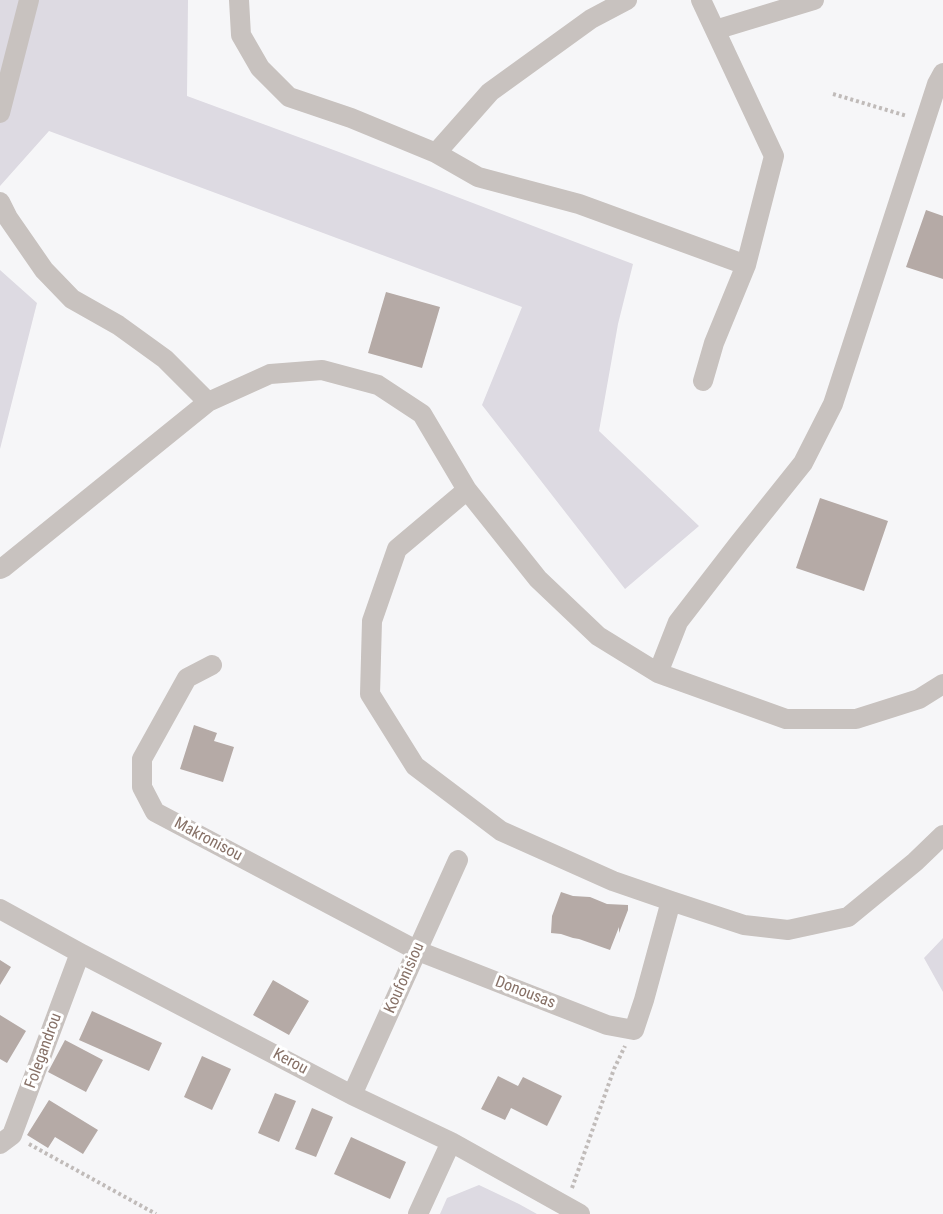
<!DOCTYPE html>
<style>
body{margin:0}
canvas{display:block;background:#f6f6f8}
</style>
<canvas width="943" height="1214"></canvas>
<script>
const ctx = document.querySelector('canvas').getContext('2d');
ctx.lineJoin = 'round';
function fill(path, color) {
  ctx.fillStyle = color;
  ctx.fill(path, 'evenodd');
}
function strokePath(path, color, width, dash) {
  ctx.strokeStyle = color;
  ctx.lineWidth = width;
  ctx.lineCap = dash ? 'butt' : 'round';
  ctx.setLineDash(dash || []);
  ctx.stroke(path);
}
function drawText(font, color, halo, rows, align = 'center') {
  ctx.font = font + ' "Roboto Condensed",sans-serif';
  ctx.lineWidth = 6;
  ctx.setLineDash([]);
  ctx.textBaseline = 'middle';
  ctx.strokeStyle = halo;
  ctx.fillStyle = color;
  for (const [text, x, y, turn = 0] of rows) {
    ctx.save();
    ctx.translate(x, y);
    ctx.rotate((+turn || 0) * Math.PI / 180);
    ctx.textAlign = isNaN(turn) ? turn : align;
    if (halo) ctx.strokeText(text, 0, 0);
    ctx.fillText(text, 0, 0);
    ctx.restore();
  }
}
fill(new Path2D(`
 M0,0H188L187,96L339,152L633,264L618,324L599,431L699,526L625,589L482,405L522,307L49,131L0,186Z
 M0,270L37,303L0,449Z
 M943,938V992L924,958Z
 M479,1185L519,1204L537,1214H440L447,1198Z`), '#dddae2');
fill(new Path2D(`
 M926,210L943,216V279L906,267Z
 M386,292L440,307L422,368L368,353Z
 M820,498L888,521L864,591L796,568Z
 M194,725L217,733L214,741L234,747L223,782L180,769Z
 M561,892L573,896L590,897L607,904L628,905V910L619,933V927L610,950L579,939L573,938L561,934L551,933L552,916Z
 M0,960L11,967L0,985Z
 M273,980L309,1001L289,1035L253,1015Z
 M92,1011L162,1043L149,1071L79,1040Z
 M0,1015L26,1031L7,1063L0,1059Z
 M65,1040L103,1060L86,1092L48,1072Z
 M202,1056L231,1069L212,1110L184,1097Z
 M498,1076L518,1086L523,1077L562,1096L547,1126L511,1108L505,1120L481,1109Z
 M275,1093L296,1101L279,1142L258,1133Z
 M49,1100L98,1130L83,1154L55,1137L48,1148L27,1135Z
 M312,1108L333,1117L316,1157L295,1149Z
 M351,1137L406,1162L390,1199L334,1174Z`), '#b5aaa6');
strokePath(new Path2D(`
 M833,94L907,116
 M29,1144L156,1214
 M572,1188L614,1069L625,1046`), '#c0bbb9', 4, [3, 3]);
strokePath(new Path2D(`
 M239,0L241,35L260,68L289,97L351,118L436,153L478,177L579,204L746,265
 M701,0L774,156L746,265L714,343L703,381
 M715,30L814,0
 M0,113L29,0
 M436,153L490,92L591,19L627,0
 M0,202L8,218L44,270L72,299L118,325L165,359L208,402
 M467,490L397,549L372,621L370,694L415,766L501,831L613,881L671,901L744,925L788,930L848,917L915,862L943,835
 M0,569L4,567L208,402L270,374L322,370L378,385L422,414L467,490L538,579L598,636L658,673L786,719H856L919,699L943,684
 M212,665L187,678L142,759V787L155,812L418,951L607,1025L634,1030L644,1000L671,901
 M658,673L678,622L739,543L803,463L833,404L937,84L943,73
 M0,909L80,953L352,1095L451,1142L580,1214
 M352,1095L458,860
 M0,1144L12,1135L80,953
 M418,1214L451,1142`), '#c8c2bf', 20);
drawText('16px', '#877167', '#fff', [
 ["Makronisou",208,840,28],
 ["Koufonisiou",405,978,-66],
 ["Donousas",525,993,21],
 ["Folegandrou",44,1051,-70],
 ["Kerou",290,1062,28]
]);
</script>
